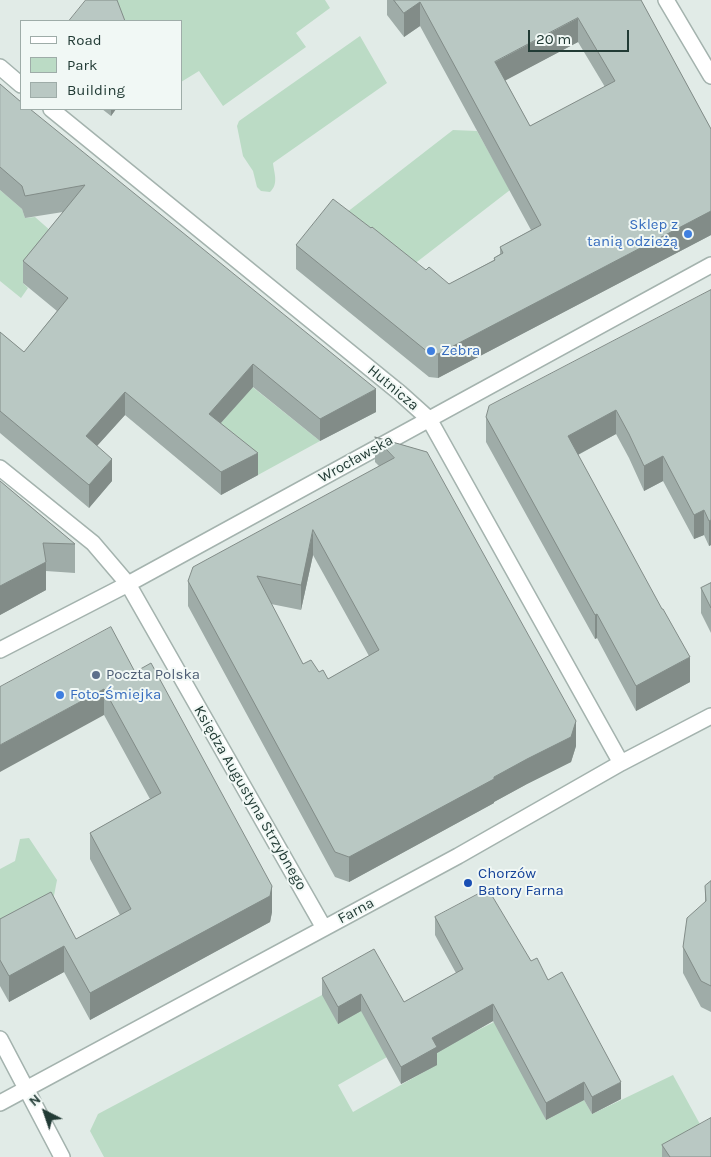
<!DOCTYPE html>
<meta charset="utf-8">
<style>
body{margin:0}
#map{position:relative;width:711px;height:1157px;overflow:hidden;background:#e1ebe7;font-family:Karla,sans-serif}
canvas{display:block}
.legend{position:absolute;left:20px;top:20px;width:162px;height:90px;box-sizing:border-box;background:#f1f8f5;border:1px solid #9eaca8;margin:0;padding:6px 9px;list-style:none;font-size:15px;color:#223b35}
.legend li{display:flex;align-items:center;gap:10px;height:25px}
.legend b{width:25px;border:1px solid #9eaca8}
.north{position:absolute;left:20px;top:1087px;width:50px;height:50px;-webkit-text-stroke:4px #f1f8f5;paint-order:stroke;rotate:319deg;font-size:14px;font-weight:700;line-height:20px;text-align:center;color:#223b35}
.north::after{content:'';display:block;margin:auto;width:18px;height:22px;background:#223b35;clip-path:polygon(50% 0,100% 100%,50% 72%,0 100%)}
.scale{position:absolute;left:528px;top:30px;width:101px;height:22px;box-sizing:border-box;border:2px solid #223b35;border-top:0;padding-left:6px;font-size:15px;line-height:18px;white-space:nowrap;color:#223b35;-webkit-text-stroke:4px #f1f8f5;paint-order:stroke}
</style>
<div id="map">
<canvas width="711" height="1157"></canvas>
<ul class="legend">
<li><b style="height:6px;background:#fff"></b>Road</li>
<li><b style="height:14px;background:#bbdbc5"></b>Park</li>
<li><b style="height:14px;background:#b9c8c3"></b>Building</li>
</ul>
<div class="north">N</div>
<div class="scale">20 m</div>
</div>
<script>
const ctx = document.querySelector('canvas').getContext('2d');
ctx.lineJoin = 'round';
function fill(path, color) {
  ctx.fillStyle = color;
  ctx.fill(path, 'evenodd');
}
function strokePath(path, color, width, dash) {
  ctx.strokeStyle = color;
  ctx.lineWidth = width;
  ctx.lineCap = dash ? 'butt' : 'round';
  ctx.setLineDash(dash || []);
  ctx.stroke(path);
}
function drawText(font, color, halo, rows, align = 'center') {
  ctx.font = font + ' Karla,sans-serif';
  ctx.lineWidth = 4;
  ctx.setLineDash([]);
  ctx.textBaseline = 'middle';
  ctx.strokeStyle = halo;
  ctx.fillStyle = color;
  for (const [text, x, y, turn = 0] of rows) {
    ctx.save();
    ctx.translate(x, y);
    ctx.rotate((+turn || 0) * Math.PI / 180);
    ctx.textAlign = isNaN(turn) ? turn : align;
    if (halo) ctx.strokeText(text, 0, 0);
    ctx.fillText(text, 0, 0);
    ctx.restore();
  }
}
fill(new Path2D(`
 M114,0H325L330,8L296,33L306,47L223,106L199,71L181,82V21H121Z
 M360,36L387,83L273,163C274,173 279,184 270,192L261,191L257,187L253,171L243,156L237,126L239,121Z
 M453,130L477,131L510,190L400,275L333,223Z
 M0,190L22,209L25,218L35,217L60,239L23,283L28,288L21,298L0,281Z
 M250,385L320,441L258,475L209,436L229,414Z
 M29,838L57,880L51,911L0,938V869L15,861L20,839Z
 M322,995H391L375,1035L387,1057L338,1085L353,1112L436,1065L423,1039L470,1034L498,1020L546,1120L584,1100L592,1114L673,1075L707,1137L676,1157H104L90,1131L98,1114Z`), '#bbdbc5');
const minor = new Path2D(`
 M666,0L711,76
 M0,67L21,85
 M51,109L400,393L429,419L621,763
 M0,468L93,543L128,584L324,928
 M0,650L128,584L711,265
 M0,1039L62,1157
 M0,1103L458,856L621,763L711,716`);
strokePath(minor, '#a4b3ae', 18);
strokePath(minor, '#fff', 15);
fill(new Path2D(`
 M387,0H641L711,129V235L438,378L429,377L296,269V245L426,270L449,284L494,260V258L500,254V247L531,230L420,26L404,37L387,15ZM578,42L605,87L530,126L505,80Z
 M0,84L376,412L320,441L253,387L221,423L258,475L221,495L125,415L97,446L112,481L89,508L0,433V332L24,352L57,311L23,283V261L63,212L25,218L22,209L0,190Z
 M102,109H116L111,116Z
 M711,290V545L709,546L704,535L694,539L663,481L644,491L629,458L616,434L578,455L690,682L636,711L597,638L595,639L486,442V417Z
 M375,437L427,452L576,746L571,762L527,784L494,802V803L349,882L335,877L188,606V581L379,466L375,462ZM313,555L369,656L328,679L319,672L303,664L271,604L301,610Z
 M0,481L75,544V573L46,571V590L0,615Z
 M711,583V633L701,613V588Z
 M135,672L272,912L270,922L90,1020L64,972L9,1002L0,986V919L76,939L120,915L90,859V833L150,799L104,715L0,687Z
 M711,881V1012L701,1007L683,973V947L705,902V886Z
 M435,917L531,961L548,980L621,1099L592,1114L584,1100L546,1120L493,1021L437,1053V1065L401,1084L361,1011L338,1024L322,995V978L404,1002L456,973L435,935Z
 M662,1145L711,1157H662Z`), '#9faca8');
fill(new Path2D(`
 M420,2V26L404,37V13Z
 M578,18V42L495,86V62Z
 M111,109H116L111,116Z
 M711,211V235L438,378V354Z
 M253,364V387L209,436V414Z
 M376,389V412L320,441V419Z
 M125,392V415L86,458V436Z
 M616,410V434L568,460V436Z
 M258,453V475L221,495V472Z
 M663,456V481L644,491V466Z
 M112,459V481L89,508V485Z
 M704,510V535L694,539V515Z
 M711,520V545L709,546V521Z
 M313,530V555L301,610V585Z
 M46,562V590L0,615V586Z
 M597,614V638L595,639V615Z
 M690,657V682L636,711V686Z
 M104,689V715L0,772V745Z
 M576,721V746L571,762L527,784L494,802V803L349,882V857L527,759Z
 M272,886V912L270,922L90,1020V993Z
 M64,946V972L9,1002V976Z
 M361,994V1011L338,1024V1007Z
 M493,1004V1021L437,1053V1065L401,1084V1067L432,1038Z
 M584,1082V1100L546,1120V1103Z
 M621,1082V1099L592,1114V1097Z`), '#828c88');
const building = new Path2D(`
 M86,0H117L125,21H69Z
 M394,0H641L711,129V211L438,354L429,353L296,245L333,199L371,228L372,227L426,270L429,267L449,284L495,260L494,258L503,253L500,247L541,225L420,2L404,13ZM578,18L615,81L530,126L495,62Z
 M0,84L21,102V109H30L376,389L320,419L253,364L209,414L258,453L221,472L125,392L86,436L112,459L89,485L0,411V332L24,352L68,298L23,261L85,185L25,196L22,186L0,167Z
 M711,290V520L709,521L704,510L694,515L663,456L644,466L629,434L616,410L568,436L662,609H663L690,657L636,686L597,614L595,615L486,417L489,406Z
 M375,437L427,452L576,721L571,737L527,759L494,777V779L349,857L335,852L188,581L193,567L394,458ZM313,530L379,650L328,679L323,670L319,672L311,660L303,664L257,576L301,585Z
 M0,481L75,544L43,543L46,562L0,586Z
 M711,583V608L701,588Z
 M111,627L135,672L151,663L272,886L270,896L90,993L64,946L9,976L0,960V919L51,892L76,939L131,909L90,833L161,793L104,689L0,745V687Z
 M711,881V986L701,981L683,947L687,918L706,901L705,886Z
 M488,889L531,961L537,958L548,980L562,972L621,1082L592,1097L584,1082L546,1103L493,1004L432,1038L437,1047L401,1067L361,994L338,1007L322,978L374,949L404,1002L463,969L435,917Z
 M711,1118V1157H670L662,1145Z`);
fill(building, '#b9c8c3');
strokePath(building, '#828c88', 1);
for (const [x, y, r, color] of [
 [688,234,5,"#3f7fe0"],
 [431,351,5,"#3f7fe0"],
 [96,675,5,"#5c6f8a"],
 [60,695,5,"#3f7fe0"],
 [468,883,5,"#1a4fb4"]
]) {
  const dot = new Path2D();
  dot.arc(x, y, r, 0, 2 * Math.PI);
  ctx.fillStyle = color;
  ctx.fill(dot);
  strokePath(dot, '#f1f8f5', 2);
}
drawText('15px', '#366cbe', '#f1f8f5', [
 ["Sklep z",678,225,"right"],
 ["tanią odzieżą",678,242,"right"],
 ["Zebra",441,351],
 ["Foto-Śmiejka",70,695]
], 'left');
drawText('15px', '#223b35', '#f1f8f5', [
 ["Hutnicza",393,388,40],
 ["Wrocławska",356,459,-29],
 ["Księdza Augustyna Strzybnego",250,798,60],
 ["Farna",356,911,-28]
]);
drawText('15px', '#4e5e75', '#f1f8f5', [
 ["Poczta Polska",106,675]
], 'left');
drawText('15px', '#164399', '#f1f8f5', [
 ["Chorzów",478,874],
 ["Batory Farna",478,891]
], 'left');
</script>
